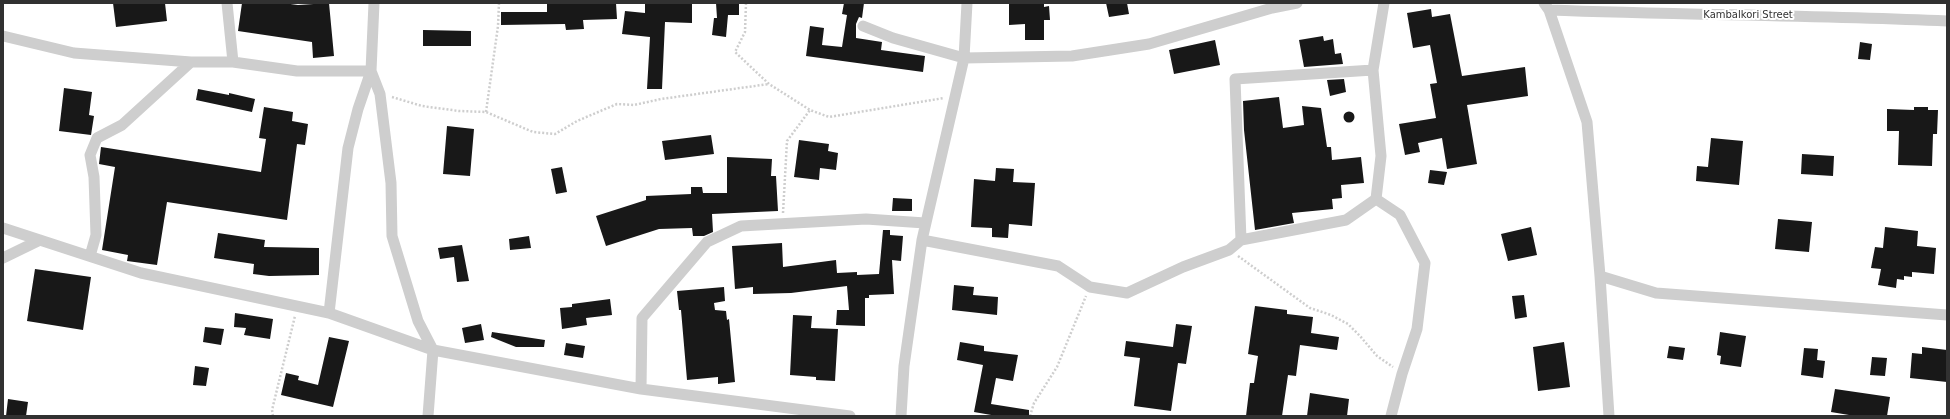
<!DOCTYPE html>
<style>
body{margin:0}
#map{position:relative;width:1950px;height:419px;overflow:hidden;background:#fff;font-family:"DejaVu Sans",sans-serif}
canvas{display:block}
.frame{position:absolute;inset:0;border:4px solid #313131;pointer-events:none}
</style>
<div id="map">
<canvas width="1950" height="419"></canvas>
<div class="frame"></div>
</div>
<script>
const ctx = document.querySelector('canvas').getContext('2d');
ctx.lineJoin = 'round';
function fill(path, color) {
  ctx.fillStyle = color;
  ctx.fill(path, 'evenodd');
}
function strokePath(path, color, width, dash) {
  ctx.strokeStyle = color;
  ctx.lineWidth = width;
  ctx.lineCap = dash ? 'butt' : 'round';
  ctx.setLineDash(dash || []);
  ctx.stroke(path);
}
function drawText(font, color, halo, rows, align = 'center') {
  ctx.font = font + ' "DejaVu Sans",sans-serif';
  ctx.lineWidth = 4;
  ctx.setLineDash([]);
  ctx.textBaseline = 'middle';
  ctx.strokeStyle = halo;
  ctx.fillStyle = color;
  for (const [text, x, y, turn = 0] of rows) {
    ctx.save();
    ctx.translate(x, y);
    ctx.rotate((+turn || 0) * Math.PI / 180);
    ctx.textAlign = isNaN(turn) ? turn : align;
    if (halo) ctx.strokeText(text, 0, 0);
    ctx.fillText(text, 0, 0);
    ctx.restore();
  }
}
fill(new Path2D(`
 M113,3H165L167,21L116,27Z
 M242,3H283L298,5L329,3L334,56L313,58L312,42L238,31Z
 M547,3H616L617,19L583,20L584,29L566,30L565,24L501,25V12H547Z
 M645,3H692V23L665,22L662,89H647L650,37L622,34L625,11L645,13Z
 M716,3H739V15H728L726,37L712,35L714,18H717Z
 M844,3H864L862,18L859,17L856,24V38L882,42L881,50L925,56L923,72L806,56L810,26L824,28L822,45L842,47L847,15L842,14Z
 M1009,3H1044V7L1049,6L1050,20H1044V40H1025V24L1009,25Z
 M1106,3H1127L1129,14L1109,17Z
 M1431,9L1432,17L1450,14L1462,76L1525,67L1528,96L1467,105L1477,164L1447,169L1442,138L1418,143L1420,152L1405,155L1399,124L1436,118L1430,84L1437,83L1430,45L1413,48L1407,13Z
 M423,30L471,31V46H423Z
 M1323,36L1324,41L1333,39L1335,54L1341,53L1343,64L1304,67L1299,40Z
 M1215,40L1220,65L1174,74L1169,50Z
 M1860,42L1872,44L1870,60L1858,59Z
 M1344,79L1346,92L1330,96L1327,80Z
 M64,88L92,92L89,115L94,116L91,135L59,131Z
 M198,89L229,95V93L255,99L252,112L196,100Z
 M1279,97L1283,128L1304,125L1302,106L1321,108L1327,147H1331L1332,160L1361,157L1364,183L1341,185L1342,198L1332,199L1333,209L1292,213L1294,223L1255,230L1244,130L1243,101Z
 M264,107L293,112L292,121L308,124L305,145L297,144L287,220L167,202L157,265L127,261L128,255L102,250L115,167L99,164L101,147L261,172L266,139L259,138Z
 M1914,107H1928V110H1938L1937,134H1933L1932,166L1898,165L1899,131H1887V109L1914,110Z
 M1343.5 117a5.5 5.5 0 1 1 11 0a5.5 5.5 0 1 1-11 0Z
 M447,126L474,129L470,176L443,174Z
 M711,135L714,154L665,160L662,141Z
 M1711,138L1743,141L1739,185L1696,181L1697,166L1708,167Z
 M799,140L829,144L828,151L838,153L836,170L820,168L819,180L794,177Z
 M1802,154L1834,156L1833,176L1801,174Z
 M727,157L772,159L771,176H776L778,211L712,214L713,232L704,236H693L692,228L659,229L606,246L596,216L646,200V196L691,194V187H702L703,193H727Z
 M562,167L567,192L556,194L551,169Z
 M996,168L1014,169L1013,182L1035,183L1032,226L1009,224L1008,238L992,237V228L971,227L974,179L995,181Z
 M1430,170L1447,172L1444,185L1428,183Z
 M893,198L912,199V211H892Z
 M1778,219L1812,222L1809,252L1775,249Z
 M1531,227L1537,255L1508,261L1501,234Z
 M1885,227L1918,231L1917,246L1936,248L1934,274L1912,272V277L1904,276V280L1897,279L1896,288L1878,285L1881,269L1871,268L1875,247L1883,248Z
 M883,230H890V235L903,236L901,261L892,260L894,294L869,295V298H865V326L836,325L837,310H849L847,286L791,293L753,294V287L735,289L732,246L782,243L783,267L836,260L837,273L857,272V275L879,274Z
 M218,233L265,240L264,247L319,248V275L269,276L253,274L254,264L214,258Z
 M529,236L531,248L510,250L509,239Z
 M462,245L469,281L457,282L454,257L440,259L438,248Z
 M35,269L91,277L83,330L27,321Z
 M954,285L974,287L973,295L998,297L997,315L952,310Z
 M724,287L725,301L714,303L715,310L726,311L727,320L729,319L735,382L718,384V377L687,380L681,310H679L677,291Z
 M1524,295L1527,317L1515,319L1512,296Z
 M610,299L612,315L586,318L587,325L562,329L560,308L572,307V304Z
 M1255,306L1287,310V314L1313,317L1311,333L1339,337L1337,350L1300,345L1296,376L1288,375L1282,416H1246L1250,383H1254L1258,356L1248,354Z
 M235,313L273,319L270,339L244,335L246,328L234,327Z
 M793,315L812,316L811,328L838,329L835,381L816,380V377L790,375Z
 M481,324L484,340L465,343L462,328Z
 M1176,324L1192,326L1186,364L1178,363L1171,411L1134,406L1140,358L1124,356L1126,341L1173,347Z
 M205,327L224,329L221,345L203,342Z
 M492,332L545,340L544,347H516L491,337Z
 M1720,332L1746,336L1741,367L1720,364L1721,356L1717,355Z
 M329,337L349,341L333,407L281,395L286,373L299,376L298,380L318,385Z
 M960,342L984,346V351L1018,355L1013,381L996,378L991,404L1029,410V416H997L974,412L983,365L957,360Z
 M1564,342L1570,387L1538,391L1533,347Z
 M566,343L585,346L583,358L564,355Z
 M1669,346L1685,348L1683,360L1667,358Z
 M1922,347L1947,350V382L1910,378L1912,353L1922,354Z
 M1804,348L1818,349L1817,360L1825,361L1823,378L1801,375Z
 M1872,357L1887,358L1885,376L1870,375Z
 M195,366L209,368L206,386L193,385Z
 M1835,389L1890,397L1887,416H1855L1831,412Z
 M1310,393L1349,399L1347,416H1307Z
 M8,399L28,402L26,416H6Z`), '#181818');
strokePath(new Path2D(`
 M746,3L745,32L735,52L769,84L810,110L829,117L944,98
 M392,97L422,106L459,111L486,112L533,132L555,134L577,121L617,104L634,105L661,99L769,84
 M486,112L498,26L499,3
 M783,213L787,141L810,110
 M1238,256L1310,308L1331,315L1348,324L1360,336L1377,356L1393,367
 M273,416L272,410L295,316
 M1030,416L1034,403L1057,367L1086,296`), '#cecece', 2.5, [2, 2]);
strokePath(new Path2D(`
 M227,3L233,62
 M374,3L371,71L380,94L391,183L392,236L418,321L433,350L428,416
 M1544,3L1549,10L1587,122L1600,276L1609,416
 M1549,10C1682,15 1814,15 1947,21
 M863,26L893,38L964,58L1072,56L1149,44L1272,8L1297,3
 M3,36L74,53L191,62H233L297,71H371L358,109L348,148L329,313
 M1376,199L1400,215L1425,263L1417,329L1402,374L1391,416
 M3,228L141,273L329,313L433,350L641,389L850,416
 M922,240L1058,266L1090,287L1127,293L1183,267L1229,250L1241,240L1346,220L1376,199L1381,156L1373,70L1384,3
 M1241,240L1235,79L1373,70
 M90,256L96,235L94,177L90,155L97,138L122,125L191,62
 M3,258L40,240
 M1600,276L1656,293L1947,315
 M641,389L642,318L707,242L741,226L866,219L925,223
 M901,416L904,366L922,240L964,58L967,3`), '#cecece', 11);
drawText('10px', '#313131', '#fff', [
 ["Kambalkori Street",1748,15]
]);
</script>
